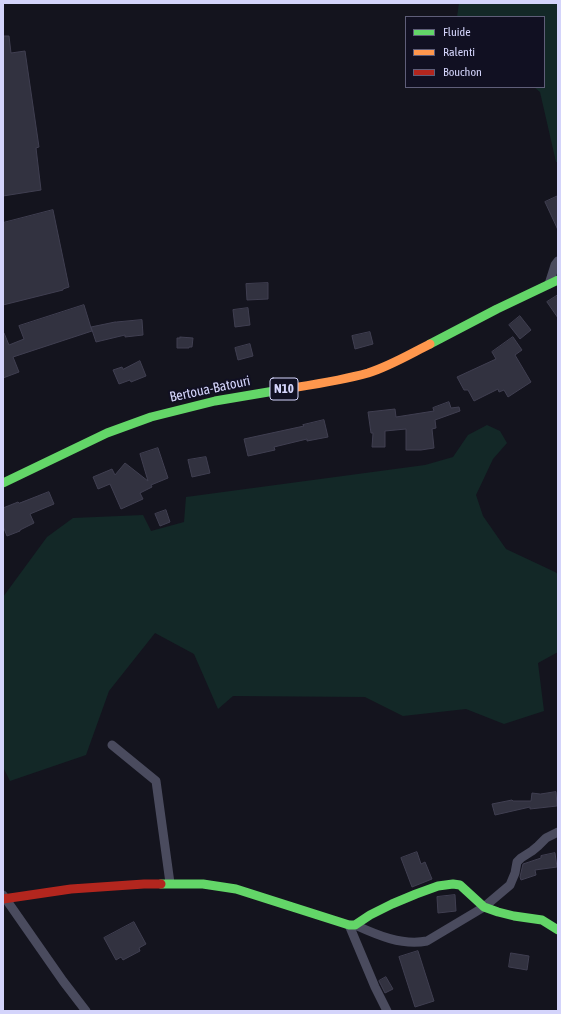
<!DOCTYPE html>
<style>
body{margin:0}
#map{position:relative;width:561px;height:1014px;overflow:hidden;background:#14141e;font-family:"Asap Condensed",sans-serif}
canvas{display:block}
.frame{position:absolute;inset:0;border:4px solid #d4d4fb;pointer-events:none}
.legend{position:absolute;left:405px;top:16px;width:140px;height:72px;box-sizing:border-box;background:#111022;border:1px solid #5f5e79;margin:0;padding:5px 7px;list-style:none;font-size:12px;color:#d4d4fb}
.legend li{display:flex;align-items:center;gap:8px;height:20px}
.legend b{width:20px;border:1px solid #5f5e79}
</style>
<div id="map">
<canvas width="561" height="1014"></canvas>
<div class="frame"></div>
<ul class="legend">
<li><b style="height:5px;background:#63d668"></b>Fluide</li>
<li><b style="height:5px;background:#ff974d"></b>Ralenti</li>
<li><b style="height:5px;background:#b3261e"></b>Bouchon</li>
</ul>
</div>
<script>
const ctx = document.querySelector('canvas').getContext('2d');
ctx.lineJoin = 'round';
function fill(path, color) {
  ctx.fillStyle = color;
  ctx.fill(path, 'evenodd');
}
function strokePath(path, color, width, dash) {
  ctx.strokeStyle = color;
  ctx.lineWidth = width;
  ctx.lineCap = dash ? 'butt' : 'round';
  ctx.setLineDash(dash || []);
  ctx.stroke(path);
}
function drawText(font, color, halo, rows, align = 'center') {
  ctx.font = font + ' "Asap Condensed",sans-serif';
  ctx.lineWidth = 4;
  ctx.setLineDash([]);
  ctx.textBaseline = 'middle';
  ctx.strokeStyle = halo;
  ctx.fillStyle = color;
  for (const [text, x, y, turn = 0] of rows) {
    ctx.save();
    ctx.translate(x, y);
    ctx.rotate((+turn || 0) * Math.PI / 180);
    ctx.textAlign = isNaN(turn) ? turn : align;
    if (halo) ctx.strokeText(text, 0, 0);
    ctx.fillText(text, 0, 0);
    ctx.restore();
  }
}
fill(new Path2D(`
 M459,3H558V162H556L540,92L534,87H544V17H457Z
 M487,425L500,431L507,443L493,459L476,495L483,516L506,549L555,572L558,574V652L538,663L544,711L504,724L466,709L403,716L365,697L233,696L218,709L194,654L155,633L109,691L86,755L10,781L3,767V597L47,537L73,518L143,515L151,531L184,522L186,497L425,465L453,457L468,435Z`), '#132827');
const building = new Path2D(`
 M3,36H9L11,53L25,51L39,147L36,148L41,190L3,196Z
 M558,196V230L545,202Z
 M53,210L69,287L63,289V290L3,305V223Z
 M268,283V299L247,300L246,284Z
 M558,295V318L547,302Z
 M84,305L92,331L13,357L19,372L3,378V333H4L9,345L24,339L19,326Z
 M248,308L250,325L235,327L233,310Z
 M520,316L531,330L520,339L509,325Z
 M142,320L143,335L125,337V335L96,342L91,327L115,322H116Z
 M370,332L373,344L355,349L352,336Z
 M180,337L193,338L192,347H189V348H177V338H180Z
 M513,337L522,350L515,355L531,382L508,397L504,390L499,392L498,389L474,401L468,390H464L457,377L496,359L492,352Z
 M250,344L253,356L238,360L235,348Z
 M140,361L146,376L131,382L130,380L119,384L113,370L122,367L123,369Z
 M449,402L451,408L459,407L460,411L435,420L436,428L432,429L434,448L421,450H406V429L385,431V447H372L373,433H371L368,412L395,409L396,417L434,411L433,408Z
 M324,420L328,437L307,441V439L274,447L275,450L248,456L244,439L304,426L303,425Z
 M158,448L168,478L151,485L152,487L140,493L143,499L121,509L110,484L98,489L93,477L112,469L115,475L125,463L148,481L140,454Z
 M206,457L210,473L192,477L188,460Z
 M49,492L54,504L30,514L34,523L20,530V531L7,536L3,526V508L18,502L19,503Z
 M166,510L170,522L160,526L155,514Z
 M556,792L557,806L530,809V807L495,815L492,804L512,800L513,801H531L532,793L540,794Z
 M417,852L421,864L425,862L432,879L412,887L401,858Z
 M555,853L557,867L535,870L536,875L521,880L520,877L523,864L541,858V856Z
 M455,895L456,911L438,913L437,897Z
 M134,922L146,944L139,948L140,951L123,960L121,957L116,960L104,938Z
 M418,951L434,1001L415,1007L399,957Z
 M511,953L529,956L527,970L509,967Z
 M386,977L393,989L385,993L379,981Z`);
fill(building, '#323240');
strokePath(building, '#403f51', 1);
strokePath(new Path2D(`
 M549,284L555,265L558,261
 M112,745L156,781L170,883
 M3,895L63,981L86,1011
 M349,925L375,987L387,1011
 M355,925C377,935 402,946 427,941L484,907L510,885L515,873L517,862L521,858L532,851L538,846L546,838L558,832`), '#4a4b5e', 9);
strokePath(new Path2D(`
 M430,344L497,309L558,280
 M3,483L107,433L151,417L215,401L292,388
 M161,884H203L236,889L349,925H355L370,915L392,904L416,894L438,886L453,884L460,885L484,907L498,912L514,916L542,920L558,930`), '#63d668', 9);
strokePath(new Path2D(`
 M292,388C317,384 343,380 368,373C390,366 410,354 430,344`), '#ff974d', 9);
strokePath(new Path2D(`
 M3,899L71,889L144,884H161`), '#b3261e', 9);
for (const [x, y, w] of [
 [284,389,28]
]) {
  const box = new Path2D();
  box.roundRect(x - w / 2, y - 11, w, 22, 3);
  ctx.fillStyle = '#111022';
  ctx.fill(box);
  strokePath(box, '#d4d4fb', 1);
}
drawText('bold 13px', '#d4d4fb', null, [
 ["N10",284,389]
]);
drawText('14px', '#d4d4fb', '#111022', [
 ["Bertoua-Batouri",210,389,-12]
]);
</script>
